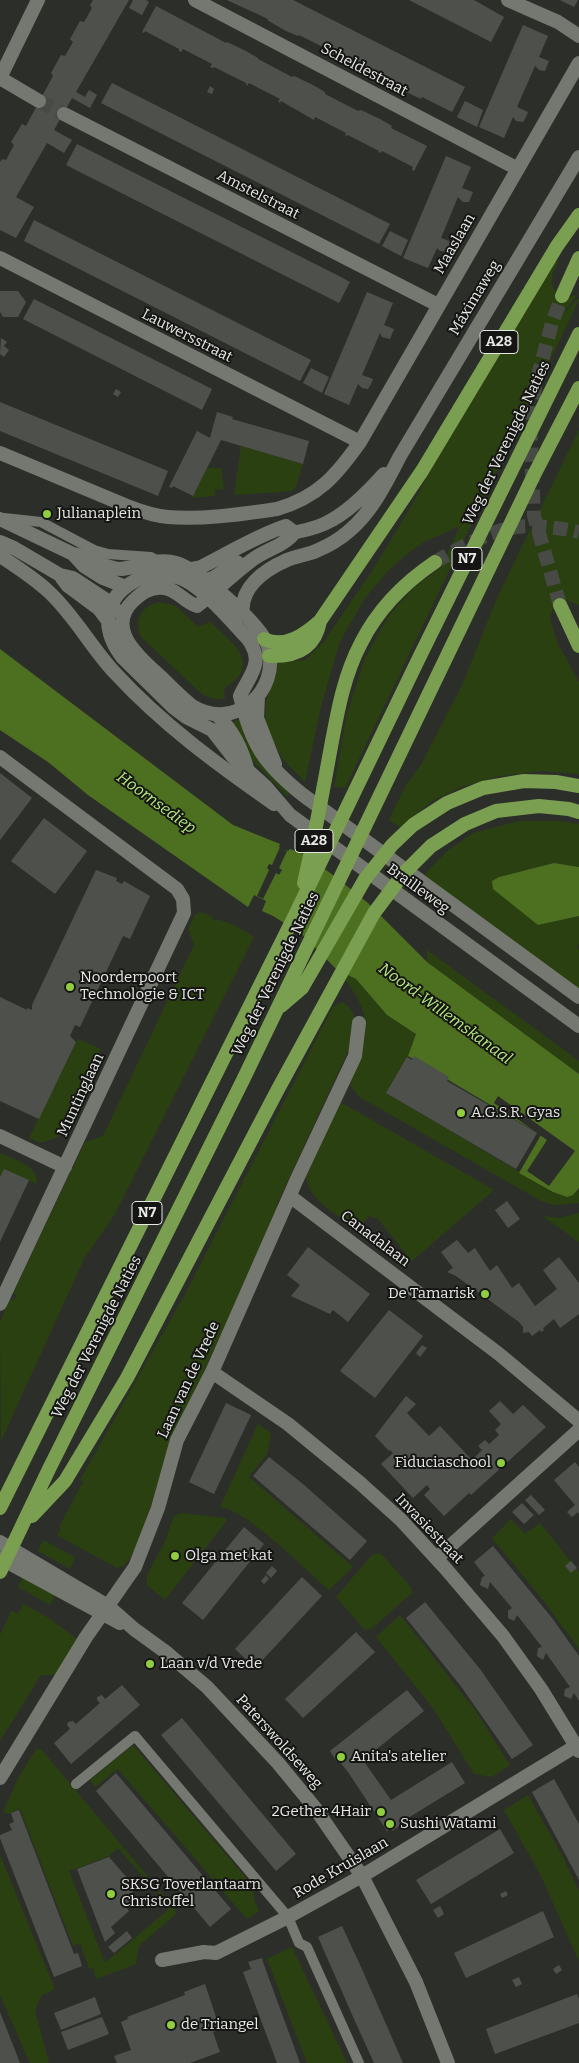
<!DOCTYPE html>
<meta charset="utf-8">
<style>
body{margin:0}
canvas{display:block;background:#2c2f29}
</style>
<canvas width="579" height="2063"></canvas>
<script>
const ctx = document.querySelector('canvas').getContext('2d');
ctx.lineJoin = 'round';
function fill(path, color) {
  ctx.fillStyle = color;
  ctx.fill(path, 'evenodd');
}
function strokePath(path, color, width, dash) {
  ctx.strokeStyle = color;
  ctx.lineWidth = width;
  ctx.lineCap = dash ? 'butt' : 'round';
  ctx.setLineDash(dash || []);
  ctx.stroke(path);
}
function drawText(font, color, halo, rows, align = 'center') {
  ctx.font = font + ' Bitter,serif';
  ctx.lineWidth = 4;
  ctx.setLineDash([]);
  ctx.textBaseline = 'middle';
  ctx.strokeStyle = halo;
  ctx.fillStyle = color;
  for (const [text, x, y, turn = 0] of rows) {
    ctx.save();
    ctx.translate(x, y);
    ctx.rotate((+turn || 0) * Math.PI / 180);
    ctx.textAlign = isNaN(turn) ? turn : align;
    if (halo) ctx.strokeText(text, 0, 0);
    ctx.fillText(text, 0, 0);
    ctx.restore();
  }
}
fill(new Path2D(`
 M555,260L558,262C556,267 552,273 552,277C549,294 567,302 579,293L566,309L565,312L579,298V300L345,788L334,787L347,714L365,658L388,617L397,606L416,586L441,567L460,526L424,542L408,553L389,570L365,598L340,641L320,710L305,782L282,758L265,724L266,702L277,663L305,660L323,643L372,571L418,495L434,463Z
 M579,430V605L565,600L552,610L550,619L558,644L579,682V774L542,771L500,776L461,787L432,801L400,827L389,820L406,785L422,763L463,683L497,598Z
 M241,446L303,464L296,486L292,491L234,495Z
 M207,468H221L224,489L215,490V496L192,498Z
 M159,602L176,606L198,627L210,622C223,635 254,655 239,676C234,682 228,684 224,689L225,699H215L203,695L141,637C133,620 142,606 159,602Z
 M240,719L273,777L290,794L287,796L251,759L233,722Z
 M519,821H560L579,824V867L554,863L499,877L492,881L538,925L579,916V944L577,946L579,951V988L474,914L424,875L447,851L473,833Z
 M200,912L213,917L212,919L216,921L217,919L236,926L254,937L115,1214L84,1259L1,1441L0,1322L10,1299L14,1300L17,1295L13,1293L85,1142L103,1136L194,945L188,929L195,915Z
 M427,950L579,1061V1074L427,962Z
 M337,970L356,979L387,1015L416,1034L408,1056L386,1093L553,1192L573,1195L579,1188V1203L553,1205L541,1201L358,1096L350,1084C353,1074 357,1065 360,1055C373,1018 361,998 337,970Z
 M342,1002C356,1010 356,1021 355,1036L276,1206L280,1208L174,1436L151,1506L135,1550L125,1565L117,1568L57,1535L61,1528L59,1527L83,1482L80,1480L184,1296L333,1007Z
 M78,1039L101,1049L59,1137L41,1143L29,1138Z
 M340,1102L494,1190L412,1261L378,1219L369,1216L358,1230C340,1216 309,1201 306,1177Z
 M0,1153C14,1160 39,1165 37,1184L4,1169L0,1178Z
 M579,1213V1242L543,1216L560,1218Z
 M258,1424L271,1433L267,1454L249,1477L353,1567L329,1590C307,1571 246,1509 220,1507Z
 M181,1513L225,1518L227,1520L165,1600L147,1585V1575L164,1544L174,1516Z
 M511,1519L525,1534L540,1523L579,1572V1649L544,1601L492,1538Z
 M43,1540L75,1557L70,1569L38,1551Z
 M380,1553L411,1587L412,1593L371,1629L365,1630L336,1597L372,1555Z
 M23,1577L55,1594L50,1605L18,1587Z
 M24,1604L50,1619L78,1640L56,1675H41L0,1741V1635L11,1611L18,1614Z
 M400,1615L475,1710L510,1765L492,1777L474,1774L433,1708L376,1637Z
 M133,1745L252,1885L254,1899L259,1911L247,1919L118,1769L95,1787L90,1780Z
 M36,1749H41L154,1884L151,1886L118,1848L109,1856L69,1871L105,1963L169,1909L157,1893L160,1891L174,1907L176,1914L139,1946L136,1964L96,1979L93,1968L89,1969L80,1943L73,1946L20,1809L8,1814L3,1811L19,1777Z
 M528,1795L563,1857L579,1891V1961L540,1874L504,1810Z
 M0,1855L55,1989L42,1995L35,2010L49,2063H30L0,1995Z
 M292,1947L347,2063H307L267,1959Z`), '#2a4010');
fill(new Path2D(`
 M0,649L233,825L280,844L279,847L288,851L290,849L304,854L333,875L368,903L427,962L579,1074V1188L573,1195L567,1197L553,1192L519,1173L541,1135L408,1056L416,1034L387,1015L356,979L337,970L302,934L273,916L262,911L266,901L254,895L248,907L88,795L48,762L0,730Z
 M554,863L579,867V916L538,925L493,889L492,881L499,877Z`), '#4d6f20');
fill(new Path2D(`
 M280,847L287,851L279,868L282,870L279,875L276,873L263,899L257,896L269,870L267,868L269,864L272,865Z
 M498,1096L575,1151L549,1186L527,1171L547,1140L494,1103Z`), '#2c2f29');
fill(new Path2D(`
 M93,0H129L76,92L85,97L89,90L97,95L90,108L72,98L54,130L72,140L64,153L47,143L16,197L34,207L16,238L0,230V162L2,159L6,160L14,145L11,142L22,124L26,126L53,76L51,73L61,55L65,56L73,42L70,39L80,21L84,22L92,8L90,5Z
 M133,0H146L149,2L142,15L129,8Z
 M227,0H293L465,87L452,112L422,97L421,99L402,90L389,82L390,81L361,66L360,68L347,62L328,52L329,50L299,35L298,36L286,31L267,20L268,19Z
 M409,0H474L504,17L491,42Z
 M560,0H578L574,7Z
 M156,6L226,43L227,42L246,51L258,58V59L292,77L294,76L313,85L325,92V94L358,111L361,110L380,119L392,126L391,128L427,146L414,171L412,170L413,167L382,151L380,153L378,152L379,151L348,135L347,136L345,135L346,133L315,117L314,120L281,101L280,103L278,101L280,99L249,83L247,86L246,83L214,67L213,68L210,67L212,64L183,49L181,52L179,51V49L145,31L144,33L142,32Z
 M523,25L548,36L539,57L549,61L545,71L539,70L535,66L517,107L528,112L526,117L523,122L516,121L513,117L504,138L479,127Z
 M112,83L390,224L379,244L101,103Z
 M210,86L214,89L212,94L207,92Z
 M465,101L483,110L477,127L457,117Z
 M77,144L339,276L350,282L339,303L66,165Z
 M446,156L471,167L462,188L473,192L469,202H463L458,197L441,238L452,242L451,247L448,252L440,251L437,248L428,268L403,258Z
 M34,220L311,360L300,381L24,241Z
 M390,231L408,240L401,256L382,246Z
 M0,291H18L26,302L18,317H3L0,312Z
 M367,292L393,303L384,325L394,329L390,339L382,337L380,333L362,375L373,379L371,384L368,389L362,388L358,384L349,405L324,394Z
 M34,299L212,389L202,410L23,319Z
 M1,338L7,342L4,346L9,350L4,357L0,354Z
 M311,368L329,377L322,393L303,383Z
 M116,389L121,392L118,397L113,394Z
 M0,402L168,471L158,496L0,431Z
 M217,412L233,417L232,419L309,441L303,464L221,440L193,496L173,486L172,488L169,487L197,431L210,438Z
 M0,773L32,798L0,840Z
 M44,818L87,851L55,894L11,861Z
 M96,870L117,878L116,881L122,884L124,881L150,896L130,939L123,936L80,1027L75,1025L70,1036L76,1042L39,1119L0,1101V997L27,1010V1008L32,1010V1005Z
 M414,1056L449,1077L447,1081L537,1133L516,1169L386,1093L407,1057L412,1060Z
 M4,1169L29,1180L0,1242V1177Z
 M507,1201L520,1219L508,1228L495,1210Z
 M457,1240L468,1253L475,1248L490,1271L497,1265L512,1288L519,1283L535,1306L557,1289L543,1270L559,1257L579,1283V1314L560,1328L554,1319L543,1328L544,1330L541,1332L540,1330L532,1336L529,1332L523,1333V1327L519,1322L456,1276L447,1272L453,1268L441,1252Z
 M308,1247L370,1294L348,1322L333,1310L330,1314L291,1296L300,1285L287,1275Z
 M389,1310L423,1336L375,1398L340,1371Z
 M422,1345L427,1348L420,1357L416,1353Z
 M406,1396L416,1404L407,1413L429,1436L440,1426L472,1460L482,1450L478,1446L485,1440L489,1444L499,1435L495,1430L501,1424L489,1411L500,1401L513,1414L523,1405L546,1427L471,1495L469,1493L444,1516L424,1495L430,1489L427,1485L413,1498L381,1464L393,1453L390,1450L389,1451L375,1436Z
 M226,1403L251,1415L214,1494L189,1482Z
 M269,1457L303,1484L367,1541L350,1560L253,1476Z
 M575,1462L579,1467V1514L578,1512L572,1517L567,1512L575,1505L554,1480Z
 M531,1495L545,1510L539,1515L525,1500Z
 M522,1503L534,1515L524,1524L512,1512Z
 M244,1527L264,1544L203,1620L182,1603Z
 M493,1546L552,1618L579,1656V1701L574,1693L571,1699L564,1696L565,1689L570,1687L546,1653L543,1660L537,1656L538,1648L542,1647L517,1615L514,1621L508,1618V1611L512,1608L490,1582L488,1589L480,1585L482,1577L485,1576L474,1562Z
 M571,1561L577,1568L571,1573L565,1566Z
 M272,1566L277,1571L271,1578L266,1573Z
 M266,1575L269,1579L264,1584L261,1581Z
 M302,1577L322,1596L255,1668L235,1649Z
 M425,1602L480,1669L533,1745L512,1759L460,1685L406,1618Z
 M356,1632L375,1652L303,1718L285,1699Z
 M122,1685L140,1705L71,1764L54,1743L70,1729L67,1725L68,1722L73,1721L76,1724L100,1703L97,1700V1697L102,1695L105,1699Z
 M407,1690L424,1711L363,1760L391,1800L452,1762L465,1783L403,1821L404,1823L392,1831L391,1829L387,1831L348,1772L339,1761L337,1762L330,1751Z
 M182,1718L296,1854L276,1871L161,1735Z
 M116,1773L231,1909L210,1927L96,1791Z
 M554,1779L579,1824V1880L532,1792Z
 M19,1810L74,1954L78,1953L82,1966L54,1977L0,1838V1835L12,1830L9,1824L14,1822L11,1813Z
 M500,1829L514,1853L431,1904L416,1880Z
 M109,1857L135,1887L131,1895L134,1901L126,1907L129,1911L111,1927L115,1933L105,1942L77,1869Z
 M145,1880L150,1886L148,1889L142,1883Z
 M506,1891L508,1895L502,1898L500,1894Z
 M440,1906L444,1914L438,1918L433,1910Z
 M543,1911L554,1937L466,1978L454,1953Z
 M342,1926L361,1967L403,2063H374L354,2019L318,1937Z
 M127,1931L132,1938L114,1953L108,1947Z
 M262,1958L264,1965L300,2063H277L243,1972L251,1969L248,1962Z
 M559,1965L562,1970L556,1974L553,1969Z
 M519,1977L522,1984L516,1987L512,1980Z
 M205,1984L220,2029L213,2032L220,2052L190,2063H117L114,2056L131,2050L121,2022L128,2019L127,2017L185,1995L184,1992Z
 M577,1994L579,1999V2023L495,2054L486,2029Z
 M95,1997L101,2014L61,2030L54,2013Z
 M0,2012L20,2063H0Z
 M102,2017L109,2034L68,2050L61,2032Z`), '#4e514b');
strokePath(new Path2D(`
 M39,101L64,114`), '#484b45', 14, [14, 7]);
strokePath(new Path2D(`
 M435,562C456,550 479,537 502,530C525,523 556,527 579,532
 M560,605L534,516L530,425L535,387L552,323L562,296`), '#484b45', 14, [14, 7]);
strokePath(new Path2D(`
 M4,518L41,522L94,550L108,554L151,557L158,561
 M76,1784L135,1736L288,1917L299,1943L307,1947L359,2063`), '#747871', 10);
strokePath(new Path2D(`
 M195,0L518,169
 M508,0L558,22L579,36
 M0,78L38,0
 M0,78L39,101
 M64,114L438,305
 M0,258L360,442
 M0,453L127,506C140,511 154,516 168,517C203,520 242,514 277,509C318,497 336,476 360,442L579,63
 M0,757L177,889L183,899L184,913L0,1304
 M0,1136L65,1167
 M291,1197L499,1354L579,1421
 M212,1372L288,1424L360,1483L401,1520L446,1569L503,1636L541,1689L579,1751
 M437,1558L579,1430
 M0,1778L86,1637L135,1567L158,1508L177,1440L212,1372L297,1179L355,1056L359,1023
 M162,1960L204,1952L216,1953L288,1917L362,1876L576,1746`), '#747871', 14);
strokePath(new Path2D(`
 M0,519L73,554L84,566L103,578L126,587
 M286,534C298,532 313,529 324,524C347,514 368,492 384,474
 M0,542L14,548L60,575L73,578L108,601L117,611
 M73,554C90,557 106,569 120,569C139,568 157,557 176,563C199,570 261,624 268,646C281,692 234,732 192,706C181,697 171,687 161,677C141,659 104,629 133,601C141,593 152,586 164,588C177,589 185,603 197,606C216,591 233,574 252,560C266,549 285,546 295,532
 M0,556C17,567 34,578 49,592C75,616 92,649 116,674C162,724 218,765 274,804
 M191,569L201,567C229,553 256,536 286,526L294,532
 M62,578L68,586L99,609L109,622
 M199,582L213,578L237,562
 M243,615C239,588 264,570 287,560C296,556 307,555 316,551C328,546 339,540 349,531C372,512 386,483 400,456L579,157
 M258,697L257,718L275,764
 M217,715C233,731 241,747 247,768
 M579,997L303,795C264,764 251,744 240,696C250,674 265,663 248,639C232,622 201,585 180,578C144,565 98,593 110,634C112,642 117,650 122,657L174,708L186,717L212,730L233,757L266,787L290,815L579,1026
 M0,1542L108,1606L134,1629L167,1653L207,1687L278,1763L315,1808L362,1876L416,1982L448,2063
 M0,1558L120,1623`), '#747871', 14);
strokePath(new Path2D(`
 M562,296L579,258
 M560,605L579,646
 M264,639C285,649 304,635 320,621L422,471L557,246L579,215
 M269,656C296,657 315,649 320,621
 M304,883C314,840 322,796 330,752C337,715 343,677 361,643C378,609 404,583 435,562
 M281,1006L302,988L365,879L392,845L413,825L447,803L483,788L524,781L556,782L579,786
 M0,1508L296,913L419,658L579,334
 M32,1516L65,1481L127,1378L277,1091L374,913L404,873L431,846L465,824L496,811L539,806L569,809L579,812
 M0,1572L49,1469L243,1080L534,475L579,388`), '#7a9f51', 14);
for (const [x, y, r, color] of [
 [47,514,5,"#90cd41"],
 [70,987,5,"#90cd41"],
 [461,1113,5,"#90cd41"],
 [485,1294,5,"#90cd41"],
 [501,1463,5,"#90cd41"],
 [175,1556,5,"#90cd41"],
 [150,1664,5,"#90cd41"],
 [341,1757,5,"#90cd41"],
 [381,1812,5,"#90cd41"],
 [390,1824,5,"#90cd41"],
 [111,1894,5,"#90cd41"],
 [171,2025,5,"#90cd41"]
]) {
  const dot = new Path2D();
  dot.arc(x, y, r, 0, 2 * Math.PI);
  ctx.fillStyle = color;
  ctx.fill(dot);
  strokePath(dot, '#151614', 2);
}
for (const [x, y, w] of [
 [499,342,38],
 [467,559,30],
 [314,841,38],
 [147,1213,30]
]) {
  const box = new Path2D();
  box.roundRect(x - w / 2, y - 11.5, w, 23, 4);
  ctx.fillStyle = '#151614';
  ctx.fill(box);
  strokePath(box, '#e7e9e5', 1);
}
drawText('bold 14px', '#e7e9e5', null, [
 ["A28",499,342],
 ["N7",467,559],
 ["A28",314,841],
 ["N7",147,1213]
]);
drawText('15px', '#e7e9e5', '#151614', [
 ["Scheldestraat",364,70,28],
 ["Amstelstraat",258,195,27],
 ["Maaslaan",455,244,-60],
 ["Máximaweg",475,298,-59],
 ["Lauwersstraat",187,336,27],
 ["Weg der Verenigde Naties",507,443,-64],
 ["Brailleweg",418,889,36],
 ["Weg der Verenigde Naties",276,974,-64],
 ["Muntinglaan",81,1095,-65],
 ["Canadalaan",375,1239,37],
 ["Weg der Verenigde Naties",97,1337,-63],
 ["Laan van de Vrede",189,1380,-65],
 ["Invasiestraat",429,1529,46],
 ["Paterswoldseweg",279,1742,48],
 ["Rode Kruislaan",341,1868,-30]
]);
drawText('15px', '#e7e9e5', '#151614', [
 ["Julianaplein",57,514],
 ["Noorderpoort",80,978],
 ["Technologie & ICT",80,995],
 ["A.G.S.R. Gyas",471,1113],
 ["De Tamarisk",475,1294,"right"],
 ["Fiduciaschool",491,1463,"right"],
 ["Olga met kat",185,1556],
 ["Laan v/d Vrede",160,1664],
 ["Anita's atelier",351,1757],
 ["2Gether 4Hair",371,1812,"right"],
 ["Sushi Watami",400,1824],
 ["SKSG Toverlantaarn",121,1885],
 ["Christoffel",121,1902],
 ["de Triangel",181,2025]
], 'left');
drawText('italic 16px', '#b5e87f', '#151614', [
 ["Hoornsediep",156,803,36],
 ["Noord-Willemskanaal",445,1014,36]
]);
</script>
